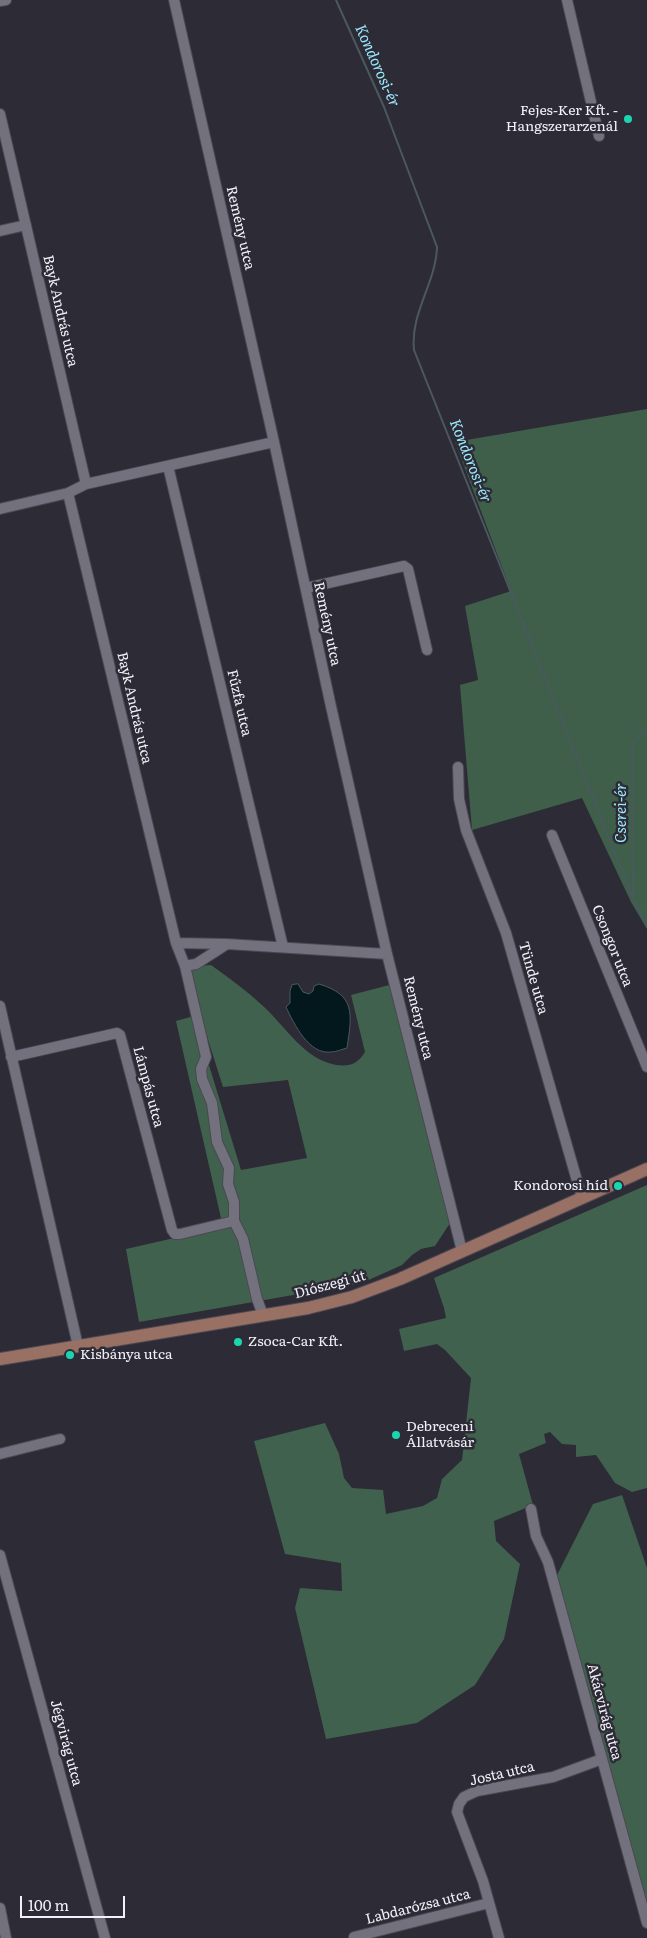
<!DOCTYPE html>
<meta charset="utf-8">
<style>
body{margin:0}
#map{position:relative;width:647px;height:1938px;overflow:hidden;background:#2d2b36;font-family:Literata,serif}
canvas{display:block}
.scale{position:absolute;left:20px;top:1896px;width:105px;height:22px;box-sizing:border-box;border:2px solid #f2f1f9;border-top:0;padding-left:6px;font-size:15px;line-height:18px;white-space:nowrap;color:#f2f1f9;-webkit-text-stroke:4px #2d2b36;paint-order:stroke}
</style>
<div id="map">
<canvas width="647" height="1938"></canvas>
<div class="scale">100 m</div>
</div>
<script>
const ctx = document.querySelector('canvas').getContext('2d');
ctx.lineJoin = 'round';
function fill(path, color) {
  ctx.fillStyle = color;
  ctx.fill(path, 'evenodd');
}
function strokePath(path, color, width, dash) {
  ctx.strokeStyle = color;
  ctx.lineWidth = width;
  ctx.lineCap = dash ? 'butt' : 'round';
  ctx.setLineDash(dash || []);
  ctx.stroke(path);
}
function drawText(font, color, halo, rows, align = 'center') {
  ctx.font = font + ' Literata,serif';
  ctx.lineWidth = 5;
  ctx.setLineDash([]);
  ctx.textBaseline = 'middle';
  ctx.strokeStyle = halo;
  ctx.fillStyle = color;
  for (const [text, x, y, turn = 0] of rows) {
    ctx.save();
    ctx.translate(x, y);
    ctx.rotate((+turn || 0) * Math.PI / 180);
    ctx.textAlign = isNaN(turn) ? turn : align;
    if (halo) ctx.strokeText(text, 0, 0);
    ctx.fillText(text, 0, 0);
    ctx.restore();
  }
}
fill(new Path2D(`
 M647,409V929L631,902L582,798L472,830L460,685L478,680L465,606L511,591L455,442Z`), '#3f5f4b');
fill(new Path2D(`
 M211,965C229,978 247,991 263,1006C286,1027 304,1059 336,1065C351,1067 358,1063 365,1052L351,995L393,984L452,1220L435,1246L421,1249L412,1255L402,1265L362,1283L139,1322L126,1249L223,1227L176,1021L194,1016L241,1170L307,1158L288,1080L223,1087L185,967Z
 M647,1185V1488L632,1492L615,1483L596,1455L576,1457V1445L562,1444L550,1432L544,1434L546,1443L519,1454L533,1505L494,1521L496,1541L520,1564L504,1639L475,1685L417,1723L326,1739L295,1608L300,1588L342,1591L341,1563L285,1554L254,1441L325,1423L339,1454L344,1478L352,1488L383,1490L386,1514L423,1506L437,1498L442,1479L462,1460L471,1378L445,1350L437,1344L404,1351L399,1329L446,1318L444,1308L434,1278Z
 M622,1495L647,1568V1911L555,1579L593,1504Z`), '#40614d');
const water = new Path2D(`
 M298,984L303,992L309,994L313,991L314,986L319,984C356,995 352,1014 347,1048C342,1049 337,1052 331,1052C309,1055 294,1024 286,1007L290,1003V991L292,985Z`);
fill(water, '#02181d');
strokePath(water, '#4a595f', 1);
strokePath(new Path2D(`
 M336,0L384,107L437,247C436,283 410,313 414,350L634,901L647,925
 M633,897L632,747C635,738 638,734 647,732`), '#4a595f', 2);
const minor = new Path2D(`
 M174,0L274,442L330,702L387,954L462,1251
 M567,0L599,136
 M0,1L6,0
 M0,114L86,484L68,493L176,943L185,966L206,1057L201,1069L202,1079L212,1103L217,1142L229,1168L228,1184L234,1202V1221L243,1239L257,1299L263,1315
 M0,231L26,225
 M168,466L283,947
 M86,484L274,442
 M0,509L68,493
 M306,588L404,566L408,569L427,650
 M458,767L459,799L466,830L506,933L582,1198
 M552,835L647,1067
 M176,943L227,944L387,954
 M185,966L196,964L227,944
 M0,1006L78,1346
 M11,1057L117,1033L120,1035L172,1230L175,1234H180L234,1221
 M0,1454L60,1439
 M531,1509L536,1536L548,1562L647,1923
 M0,1555L105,1938
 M0,1908L6,1938
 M354,1937L489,1903
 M499,1938L483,1881L457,1812L459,1804L464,1797L477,1791L553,1777L602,1759`);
const major = new Path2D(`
 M0,1359L308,1308L352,1297L400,1279L647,1169`);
strokePath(minor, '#4b4852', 12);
strokePath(major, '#4b4852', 14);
strokePath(minor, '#74717e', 10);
strokePath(major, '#987064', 12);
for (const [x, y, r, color] of [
 [628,119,5,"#1bd5b1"],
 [618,1186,5,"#1bd5b1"],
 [238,1342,5,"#1bd5b1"],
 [70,1355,5,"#1bd5b1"],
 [396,1435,5,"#1bd5b1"]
]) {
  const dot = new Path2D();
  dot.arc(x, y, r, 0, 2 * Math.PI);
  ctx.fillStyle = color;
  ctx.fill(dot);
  strokePath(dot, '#2d2b36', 2);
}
drawText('14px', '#f2f1f9', '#2d2b36', [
 ["Fejes-Ker Kft. -",618,111,"right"],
 ["Hangszerarzenál",618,127,"right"],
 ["Kondorosi híd",608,1186,"right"],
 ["Zsoca-Car Kft.",248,1342],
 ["Kisbánya utca",80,1355],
 ["Debreceni",406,1427],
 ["Állatvásár",406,1443]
], 'left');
drawText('14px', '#f2f1f9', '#2d2b36', [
 ["Remény utca",240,228,77],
 ["Bayk András utca",60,311,77],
 ["Remény utca",327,624,78],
 ["Fűzfa utca",239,703,77],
 ["Bayk András utca",134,708,77],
 ["Csongor utca",612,946,68],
 ["Tünde utca",533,978,74],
 ["Remény utca",418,1018,76],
 ["Lámpás utca",148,1087,75],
 ["Diószegi út",330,1285,-15],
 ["Akácvirág utca",604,1712,75],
 ["Jégvirág utca",66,1743,75],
 ["Josta utca",502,1774,-13],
 ["Labdarózsa utca",418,1907,-14]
]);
drawText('italic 15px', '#9beafc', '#2d2b36', [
 ["Kondorosi-ér",377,66,66],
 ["Kondorosi-ér",470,461,68],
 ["Cserei-ér",622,813,-90]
]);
</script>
